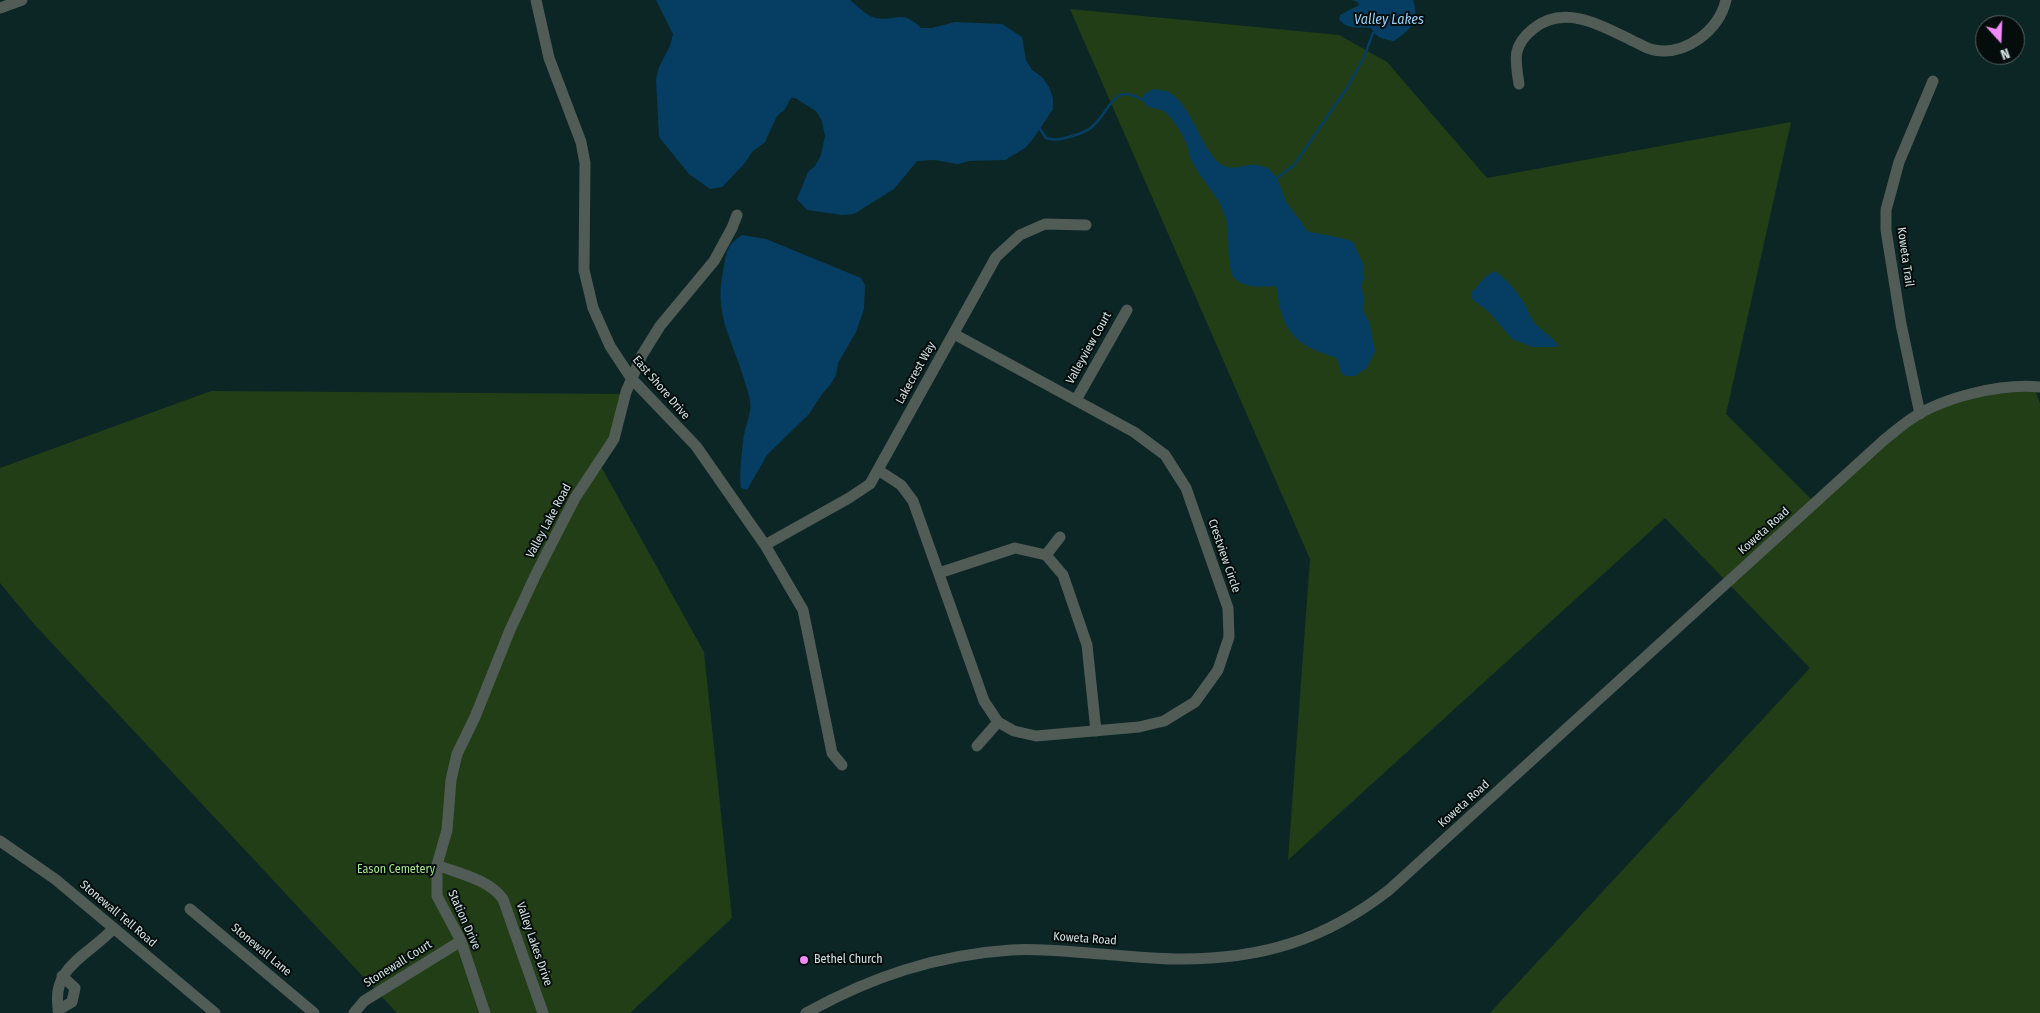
<!DOCTYPE html>
<style>
body{margin:0}
#map{position:relative;width:2040px;height:1013px;overflow:hidden;background:#0c2625;font-family:"Fira Sans Condensed",sans-serif}
canvas{display:block}
.north{position:absolute;left:1975px;top:15px;width:50px;height:50px;box-sizing:border-box;background:#040d0c;border:1px solid #566160;border-radius:50%;rotate:160deg;font-size:14px;font-weight:700;line-height:20px;text-align:center;color:#d1e0df}
.north::after{content:'';display:block;margin:auto;width:18px;height:22px;background:#ef8bf6;clip-path:polygon(50% 0,100% 100%,50% 72%,0 100%)}
</style>
<div id="map">
<canvas width="2040" height="1013"></canvas>
<div class="north">N</div>
</div>
<script>
const ctx = document.querySelector('canvas').getContext('2d');
ctx.lineJoin = 'round';
function fill(path, color) {
  ctx.fillStyle = color;
  ctx.fill(path, 'evenodd');
}
function strokePath(path, color, width, dash) {
  ctx.strokeStyle = color;
  ctx.lineWidth = width;
  ctx.lineCap = dash ? 'butt' : 'round';
  ctx.setLineDash(dash || []);
  ctx.stroke(path);
}
function drawText(font, color, halo, rows, align = 'center') {
  ctx.font = font + ' "Fira Sans Condensed",sans-serif';
  ctx.lineWidth = 4;
  ctx.setLineDash([]);
  ctx.textBaseline = 'middle';
  ctx.strokeStyle = halo;
  ctx.fillStyle = color;
  for (const [text, x, y, turn = 0] of rows) {
    ctx.save();
    ctx.translate(x, y);
    ctx.rotate((+turn || 0) * Math.PI / 180);
    ctx.textAlign = isNaN(turn) ? turn : align;
    if (halo) ctx.strokeText(text, 0, 0);
    ctx.fillText(text, 0, 0);
    ctx.restore();
  }
}
fill(new Path2D(`
 M1070,9L1339,35L1387,62L1487,178L1791,122L1726,414L1816,504L1917,415L1985,395L2035,390L2040,403V1013H1490L1810,668L1665,518L1288,860L1310,559Z
 M211,391L626,394L623,419L598,461L704,652L732,918L630,1013H397L34,624L0,583V468Z`), '#223e17');
fill(new Path2D(`
 M656,0H850C858,6 866,16 876,18C897,22 900,8 921,28H932L955,22L1002,24L1022,37L1026,60L1032,70L1042,77L1049,87L1053,98V109L1033,139L1025,148L1005,160L969,161L958,164L934,160L917,161L894,189L854,214L842,215L807,210L797,199L808,172L815,166L821,155L825,136L822,121L816,111L795,98H791L785,109L777,116L765,142L752,152L745,163L722,187L710,189L689,174L659,137L656,79L659,67L670,46L673,34Z
 M1352,0H1413C1420,22 1411,29 1394,41C1383,39 1376,38 1371,28C1359,26 1348,31 1339,19L1340,15L1359,5L1358,2Z
 M1154,89C1159,90 1165,90 1169,92C1190,104 1200,143 1215,159C1232,177 1244,160 1262,166C1279,171 1280,189 1287,203C1293,213 1302,220 1307,231C1323,235 1339,236 1353,242L1363,264L1364,275L1361,287L1364,298L1363,311L1369,321L1375,351L1367,368L1355,376H1346L1341,373L1337,358C1296,346 1281,332 1277,288L1275,286C1261,287 1248,289 1235,279C1226,271 1230,234 1226,220C1221,196 1202,183 1192,161C1189,157 1189,152 1188,147C1183,135 1175,121 1165,112C1160,108 1153,109 1147,106L1143,100L1144,94Z
 M742,235L766,239L861,278L865,285L864,309L856,332L838,363L836,375L830,385L822,394L809,414L767,455L747,490L741,488C739,475 742,448 744,435C746,423 752,413 750,401C749,394 746,386 744,379C731,335 713,315 724,266C727,250 728,244 742,235Z
 M1495,271C1508,280 1518,293 1526,306C1528,311 1530,316 1533,321C1540,330 1552,336 1558,345L1556,347H1532L1512,339L1488,311L1472,299V292L1486,276Z`), '#063e63');
strokePath(new Path2D(`
 M1040,129L1046,138C1056,141 1062,139 1072,136C1080,134 1087,132 1093,126C1111,110 1112,82 1143,100
 M1277,178L1294,165L1347,88L1364,57L1373,33`), '#063e63', 2.5);
strokePath(new Path2D(`
 M536,0L549,58L581,142L585,163L584,270L593,308L610,346L631,378L696,446L765,545L803,610L832,753L842,765
 M0,8L22,0
 M1519,84C1515,59 1512,46 1533,29C1564,3 1603,26 1633,41C1640,44 1647,49 1654,50C1686,56 1719,30 1726,0
 M1076,400L1127,310
 M1920,414L1901,324L1886,230V210L1899,162L1933,81
 M878,470L901,485L913,501L984,701L998,722L1014,731L1036,736L1139,727L1164,721L1195,702L1218,670L1229,637L1228,608L1186,488L1165,455L1134,432L954,334
 M765,545L849,498L870,484L996,257L1020,235L1045,224L1086,225
 M1046,555L1060,537
 M939,573L1015,548L1046,555L1063,575L1087,645L1096,731
 M977,746L998,722
 M0,841L55,879L215,1013
 M437,865C460,874 488,879 503,899L543,1013
 M190,909L314,1013
 M58,1010L72,1002L75,988L62,976
 M59,1013C49,967 87,957 114,928
 M354,1013L364,1001L461,941
 M485,1013L461,941L437,896V865L447,830L451,780L457,754L475,717L510,630L536,574L575,498L614,439L626,392L642,355L660,326L714,261L732,228L737,215
 M806,1013C871,977 936,955 1011,950C1041,948 1071,952 1101,954C1128,956 1155,959 1181,959C1262,959 1325,940 1389,890L1884,440C1893,433 1902,425 1911,419C1943,397 2002,383 2040,387`), '#525c57', 11);
for (const [x, y, r, color] of [
 [804,960,5,"#ef8bf6"]
]) {
  const dot = new Path2D();
  dot.arc(x, y, r, 0, 2 * Math.PI);
  ctx.fillStyle = color;
  ctx.fill(dot);
  strokePath(dot, '#040d0c', 2);
}
drawText('12px', '#d1e0df', '#040d0c', [
 ["Koweta Trail",1905,257,82],
 ["Valleyview Court",1089,348,-61],
 ["Lakecrest Way",916,373,-61],
 ["East Shore Drive",661,388,49],
 ["Valley Lake Road",549,521,-62],
 ["Koweta Road",1764,531,-42],
 ["Crestview Circle",1224,556,71],
 ["Koweta Road",1464,804,-42],
 ["Stonewall Tell Road",118,914,40],
 ["Station Drive",464,920,66],
 ["Koweta Road",1085,939,4],
 ["Valley Lakes Drive",534,944,71],
 ["Stonewall Lane",261,950,40],
 ["Stonewall Court",398,964,-32]
]);
drawText('12px', '#a2e38a', '#040d0c', [
 ["Eason Cemetery",396,870]
]);
drawText('12px', '#d1e0df', '#040d0c', [
 ["Bethel Church",814,960]
], 'left');
drawText('italic 14px', '#9bcef9', '#040d0c', [
 ["Valley Lakes",1389,20]
]);
</script>
